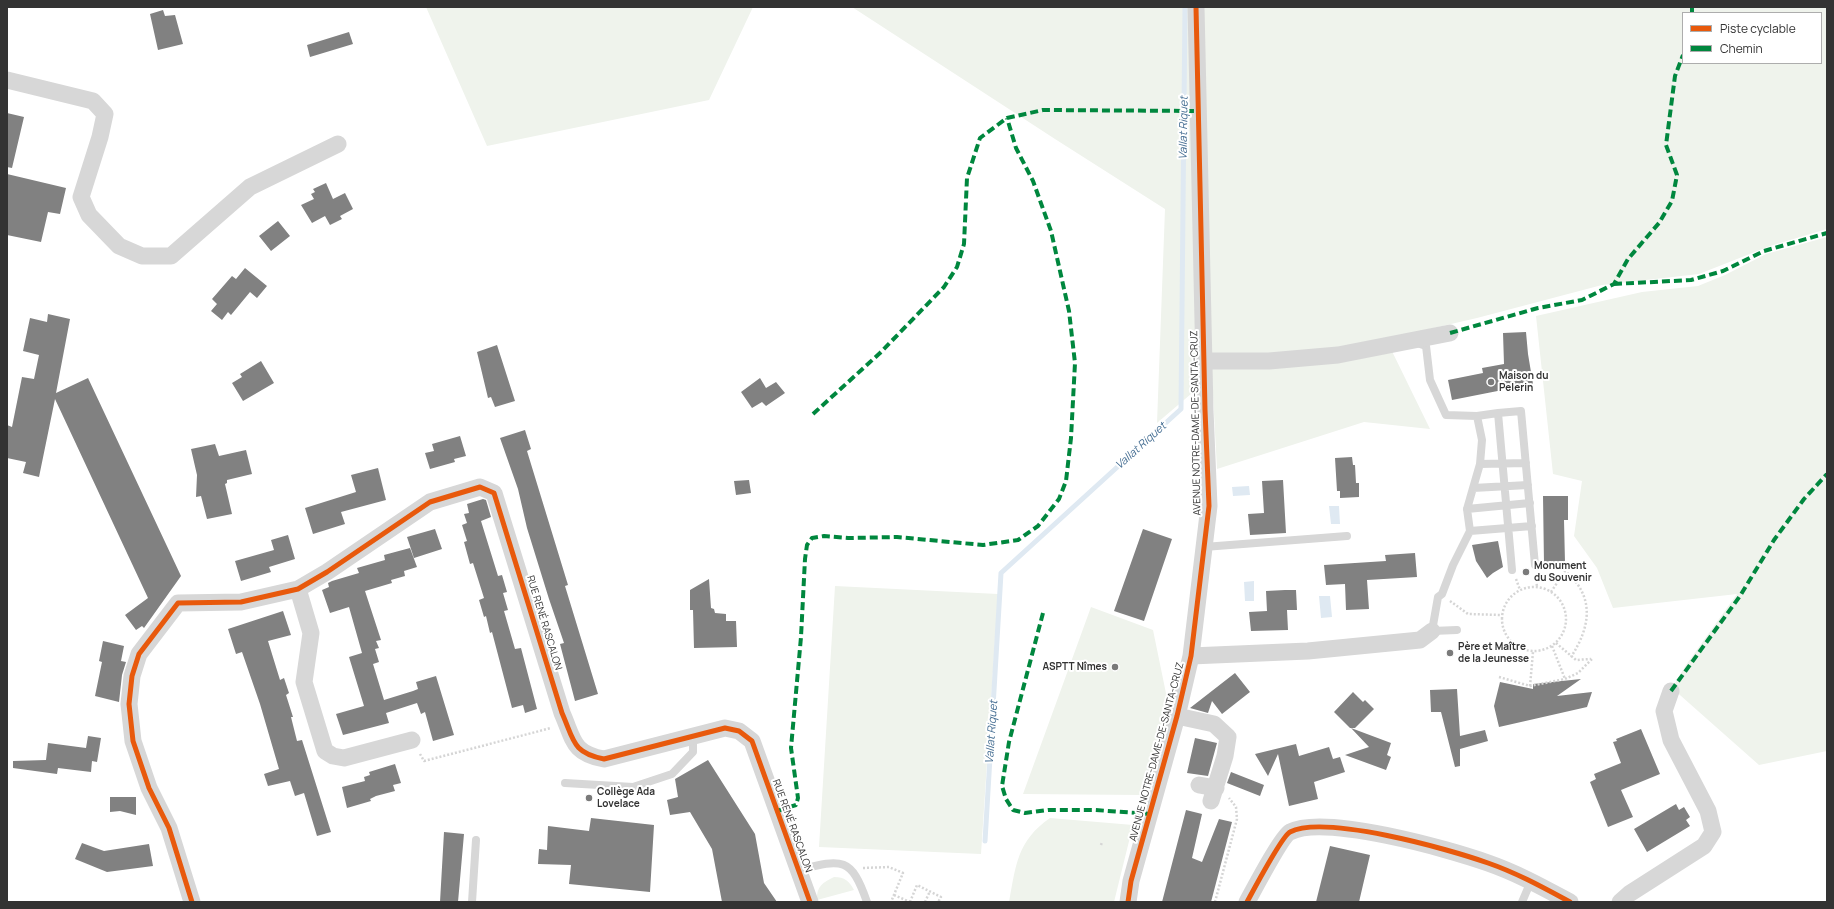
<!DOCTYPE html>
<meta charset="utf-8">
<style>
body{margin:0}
#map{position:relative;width:1834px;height:909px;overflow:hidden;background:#fff;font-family:Manrope,sans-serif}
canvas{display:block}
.frame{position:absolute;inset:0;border:8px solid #333;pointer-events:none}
.legend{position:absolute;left:1682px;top:12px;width:140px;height:52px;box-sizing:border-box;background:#fff;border:1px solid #adadad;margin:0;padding:5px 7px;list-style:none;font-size:12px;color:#333}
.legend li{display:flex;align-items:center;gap:8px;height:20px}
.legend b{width:20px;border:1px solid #adadad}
</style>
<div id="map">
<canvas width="1834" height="909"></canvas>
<div class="frame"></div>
<ul class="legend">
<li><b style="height:5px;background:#e8590c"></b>Piste cyclable</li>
<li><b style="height:5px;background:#00873e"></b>Chemin</li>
</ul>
</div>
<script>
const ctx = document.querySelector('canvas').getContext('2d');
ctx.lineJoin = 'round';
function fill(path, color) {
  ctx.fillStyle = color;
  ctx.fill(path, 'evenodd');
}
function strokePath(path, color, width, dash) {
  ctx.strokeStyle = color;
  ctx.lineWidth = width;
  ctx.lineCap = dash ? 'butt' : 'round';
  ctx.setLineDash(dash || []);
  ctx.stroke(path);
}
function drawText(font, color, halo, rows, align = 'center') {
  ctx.font = font + ' Manrope,sans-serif';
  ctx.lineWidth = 4;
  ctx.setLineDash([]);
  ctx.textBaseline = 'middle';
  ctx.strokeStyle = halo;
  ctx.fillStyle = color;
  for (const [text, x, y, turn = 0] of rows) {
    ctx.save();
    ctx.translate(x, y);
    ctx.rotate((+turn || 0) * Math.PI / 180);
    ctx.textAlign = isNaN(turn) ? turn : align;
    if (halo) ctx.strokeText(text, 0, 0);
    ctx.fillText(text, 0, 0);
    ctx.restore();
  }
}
fill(new Path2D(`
 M426,7H753L709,100L487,146Z
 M852,7H1827V229L1770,246L1699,274L1602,285L1477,318L1386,339L1430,429L1364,422L1217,469L1212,376L1157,423L1165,209L1055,139ZM1683,13H1821V63H1683Z
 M1827,237V751L1759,765L1672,688L1686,665L1737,594L1613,608L1597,568L1574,536L1582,481L1553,474L1536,316L1642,292L1698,286L1725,275L1766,254Z
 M835,586L998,594L981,854L819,847Z
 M1091,607L1153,630L1168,703L1142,795L1023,794Z
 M1050,818L1133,825L1114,902H1009C1016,865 1017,841 1050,818Z
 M834,877C845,877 849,881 854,890L817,900C816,887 823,882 834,877Z`), '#eff3ec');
fill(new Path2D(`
 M1249,486L1250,495L1233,496L1232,487Z
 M1329,506H1339L1340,524H1331Z
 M1254,581V601H1245L1244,582Z
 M1319,596H1330L1332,617L1321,618Z`), '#dfe9f2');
strokePath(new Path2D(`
 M985,841L1001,573L1181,409L1185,7`), '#dfe9f2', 5);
fill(new Path2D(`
 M163,10L165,16L175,15L183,44L158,50L150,14Z
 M349,32L353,44L310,57L307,45Z
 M7,113L24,117L12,168L7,167Z
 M7,174L66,188L60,214L48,212L41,242L7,235Z
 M326,183L333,199L345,193L353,209L340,216L342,219L330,225L325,216L312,223L301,205L314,199L311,194L315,192L313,189Z
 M278,221L290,236L271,251L259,236Z
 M245,268L267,286L257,298L250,292L231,315L228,312L222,320L211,311L217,304L212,299L232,276L236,279Z
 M48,314L70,319L56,393L88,378L181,576L144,628L142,626L136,630L125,615L148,598L55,399L39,477L23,473L26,462L7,458V425L12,427L22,377L34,379L39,355L23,351L30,318L47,322Z
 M1526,332L1528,354L1533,384L1452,400L1448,380L1483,373L1482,368L1504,364L1503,333Z
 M497,345L515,401L495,407L491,397L488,398L477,352Z
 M261,361L274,383L243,401L232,383L242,377L240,374Z
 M760,378L766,388L776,382L785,393L766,406L762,402L752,408L741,392Z
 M525,430L531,449L527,451L568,585L565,586L598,694L575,701L560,644L564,643L549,599L527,528L518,489L500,438Z
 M460,436L466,456L454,459L455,462L430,469L425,453L434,451L432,444Z
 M215,444L219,456L246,450L252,474L227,480V483L225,484L232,514L207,519L201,496L196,497L197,475L191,449Z
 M1352,457L1353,465H1355L1356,483H1359V497L1340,498V491H1337L1335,458Z
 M378,468L386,500L341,512L345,524L313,534L305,508L356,492L351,475Z
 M749,480L751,493L736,495L734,481Z
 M1283,480L1286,533L1250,535L1248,514L1264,513L1262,481Z
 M1543,496H1568V520H1564L1565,563L1544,564Z
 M483,499L486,500L491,517L481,521L498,576L502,575L507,592L503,593L508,610L504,611L515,649L521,648L537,709L525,713L523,705L512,708L492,632L490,633L486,616L484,617L479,600L484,598L473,563L470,564L464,542L467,541L462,525L467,523L464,514L469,513L467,504Z
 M435,529L442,549L414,558L407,537Z
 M1143,529L1172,539L1144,621L1114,611Z
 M288,535L295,559L269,567L271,572L241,581L235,561L274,550L271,540Z
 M1498,541L1503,567L1493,573L1487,578L1476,561L1472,545Z
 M410,548L417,567L404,571L405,576L391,580L392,583L365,591L381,640L376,641L379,648L375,649L379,662L373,664L384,700L413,691L418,689L416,682L436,676L454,735L433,741L425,712L421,714L417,703L386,713L389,723L343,735L336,714L364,706L349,657L362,653L349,607L330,613L322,590L329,587L328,583L332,581L359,573L357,568L385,560L384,555Z
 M1415,553L1417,577L1367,580L1369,609L1346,610L1345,584L1326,585L1324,565L1386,561L1385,555Z
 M709,579L711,608L714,609L715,613L726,614V621H736L737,647L694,648L693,610H690V590Z
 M1285,590H1296L1297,610H1287L1288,630L1251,631L1249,612L1267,611L1266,591Z
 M283,611L291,635L268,641L280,680L284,678L289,693L286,695L293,717H291L297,741L302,740L331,832L317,836L304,793L295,796L290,781L268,786L264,774L279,769L260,704L242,652L236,654L228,629Z
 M103,641L124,646L121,661L126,662L122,675L119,702L95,696L102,662L99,661Z
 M1235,673L1250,692L1222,714L1212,701L1208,713L1190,708Z
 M1581,679L1557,696L1592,692L1587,707L1499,727L1494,706L1500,682L1533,689V684Z
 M1457,689L1460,736L1485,730L1488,741L1460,749V766L1455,767L1441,712H1431L1430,690Z
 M1353,692L1363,702L1365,700L1374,709L1355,728H1350L1334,712Z
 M1351,728L1391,743L1387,755L1391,757L1386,770L1345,755L1369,747Z
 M1641,729L1660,774L1621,790L1633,817L1608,827L1590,782L1596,779L1594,774L1621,763L1613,742L1617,741L1616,739Z
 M88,736L101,738L97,762L92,761L91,772L58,768L57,774L13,768V761L46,760L48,743L86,748Z
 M1195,738L1217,743L1208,776L1187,773Z
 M1296,744L1299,756L1329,747L1333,759L1340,757L1345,772L1314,782L1318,799L1289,806L1278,754L1268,776L1255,754Z
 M708,760L755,834L764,883L777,902H722L712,849L690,812L670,815L667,800L678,797L675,779Z
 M395,764L401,783L393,785L395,791L376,796L370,799L371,801L347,808L342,787L365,781L364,777L370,775L369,772Z
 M1231,772L1264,785L1260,796L1227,783Z
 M110,797H136V815L120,811L110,812Z
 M1676,804L1679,810L1684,807L1690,817L1686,820L1690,826L1647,852L1634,829Z
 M1186,810L1202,814L1192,858L1202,862L1219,819L1232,822L1211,902H1162Z
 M591,818L654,825L650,892L569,884L571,865L538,864L539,849L547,850L548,826L589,831Z
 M444,832L464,834L458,902H440Z
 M82,843L104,851L149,844L153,866L107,872L75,859Z
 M1330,846L1370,855L1359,902H1316Z`), '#818181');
strokePath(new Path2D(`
 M1536,576L1537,587
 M1516,579L1520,590
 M1502 619a32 32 0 1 1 64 0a32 32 0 1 1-64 0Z
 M1551,592L1565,571C1595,596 1591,626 1571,657
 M1450,601L1468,614L1501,615
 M1556,643L1576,660L1591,659
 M1552,646L1565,679
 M1499,677L1530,686L1565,679L1578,673L1592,659
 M1530,686L1533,652
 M420,754L424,761L551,728
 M1101,845L1102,842
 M863,868L889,867L903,873L891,902
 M894,895L910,902
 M910,902L917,885L941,897L938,902
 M925,902L930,891
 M1215,902L1237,819L1236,807L1229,798`), '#d5d5d5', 2.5, [2, 2]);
strokePath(new Path2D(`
 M1417,343L1426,346L1430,380L1446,415L1477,416L1482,440L1480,464
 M1477,416L1498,413
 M1473,488L1480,464L1526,463
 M1467,509L1473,488L1528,485
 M1470,531L1532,526
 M1204,547L1347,536
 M1512,570L1498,413L1521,411L1535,565
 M1457,630L1432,631L1438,597L1442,594L1453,565L1470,531L1467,509L1530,503
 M565,783L633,787L672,774L693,752V736
 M798,870C842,859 851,856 867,902
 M472,902L476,840
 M1522,902L1531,881`), '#d7d7d7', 8);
strokePath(new Path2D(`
 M7,80L93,101L105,114L100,137L81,197L89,215L119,246L142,256H171L250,187L338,144
 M1204,361H1269L1338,355L1450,333
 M298,589L311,633L304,682L325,751L333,756L344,758L412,740
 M1191,656L1308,651L1420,640L1432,631
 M1177,716L1214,724L1228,737L1225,756L1211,801
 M1199,785L1216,788
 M192,902L169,828L149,788L133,741L129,704L132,676L139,654L178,603L241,602L298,589L327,572L430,502L480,487L494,493L562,713C574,740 572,753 604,759L725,728L739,731L752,741L810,902
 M1128,902L1131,881L1177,716L1191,656L1209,506L1205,410L1196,7
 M1247,902C1253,891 1282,836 1290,832C1324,814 1449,849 1488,863C1517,873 1544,888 1570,902
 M1620,902L1629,894L1704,846L1713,832L1708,811L1671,740L1664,711L1671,691`), '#d7d7d7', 17);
strokePath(new Path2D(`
 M1692,13V7
 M1614,284L1691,280L1723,271L1764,251L1827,233
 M1450,333L1538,308L1582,300L1614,284L1628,259L1659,223L1672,201L1677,175L1666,145L1675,76L1683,55
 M813,414L880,353L944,287L957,267L964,244L967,178L980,138L1007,118L1043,110L1199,111
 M1043,613L1009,742L1002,786L1006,799L1013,810L1025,813L1048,810H1095L1151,814
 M1671,691L1740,596L1774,540L1804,499L1827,474
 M777,811L796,805L798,798L791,748L801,637L805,559L807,545L812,538L824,536L848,538L897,537L983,545L1018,540L1038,526L1059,499L1066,481L1071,438L1075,363L1069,311L1051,231L1033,181L1016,148L1007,118`), '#00873e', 4, [8, 4]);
strokePath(new Path2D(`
 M192,902L169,828L149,788L133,741L129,704L132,676L139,654L178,603L241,602L298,589L327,572L430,502L480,487L494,493L562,713C574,740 572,753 604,759L725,728L739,731L752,741L810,902
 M1128,902L1131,881L1177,716L1191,656L1209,506L1205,410L1196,7
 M1247,902C1253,891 1282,836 1290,832C1324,814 1449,849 1488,863C1517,873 1544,888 1570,902`), '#e8590c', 5);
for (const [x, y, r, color] of [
 [1491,382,4,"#7a7a7a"],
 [1526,572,4,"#7a7a7a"],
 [1450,653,4,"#7a7a7a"],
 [1115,667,4,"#7a7a7a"],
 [589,798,4,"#7a7a7a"]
]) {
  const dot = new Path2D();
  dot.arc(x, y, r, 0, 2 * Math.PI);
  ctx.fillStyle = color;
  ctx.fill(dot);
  strokePath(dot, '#fff', 1.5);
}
drawText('bold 10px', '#333', '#fff', [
 ["Maison du",1499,376],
 ["Pelerin",1499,388],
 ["Monument",1534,566],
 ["du Souvenir",1534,578],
 ["Père et Maître",1458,647],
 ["de la Jeunesse",1458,659],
 ["ASPTT Nîmes",1107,667,"right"],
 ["Collège Ada",597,792],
 ["Lovelace",597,804]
], 'left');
drawText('10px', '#333', '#fff', [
 ["AVENUE NOTRE-DAME-DE-SANTA-CRUZ",1196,423,-91],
 ["RUE RENÉ RASCALON",544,623,73],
 ["AVENUE NOTRE-DAME-DE-SANTA-CRUZ",1157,752,-75],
 ["RUE RENÉ RASCALON",792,826,70]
]);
drawText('italic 11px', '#446d92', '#fff', [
 ["Vallat Riquet",1184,128,-89],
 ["Vallat Riquet",1141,446,-42],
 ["Vallat Riquet",992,732,-86]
]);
</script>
